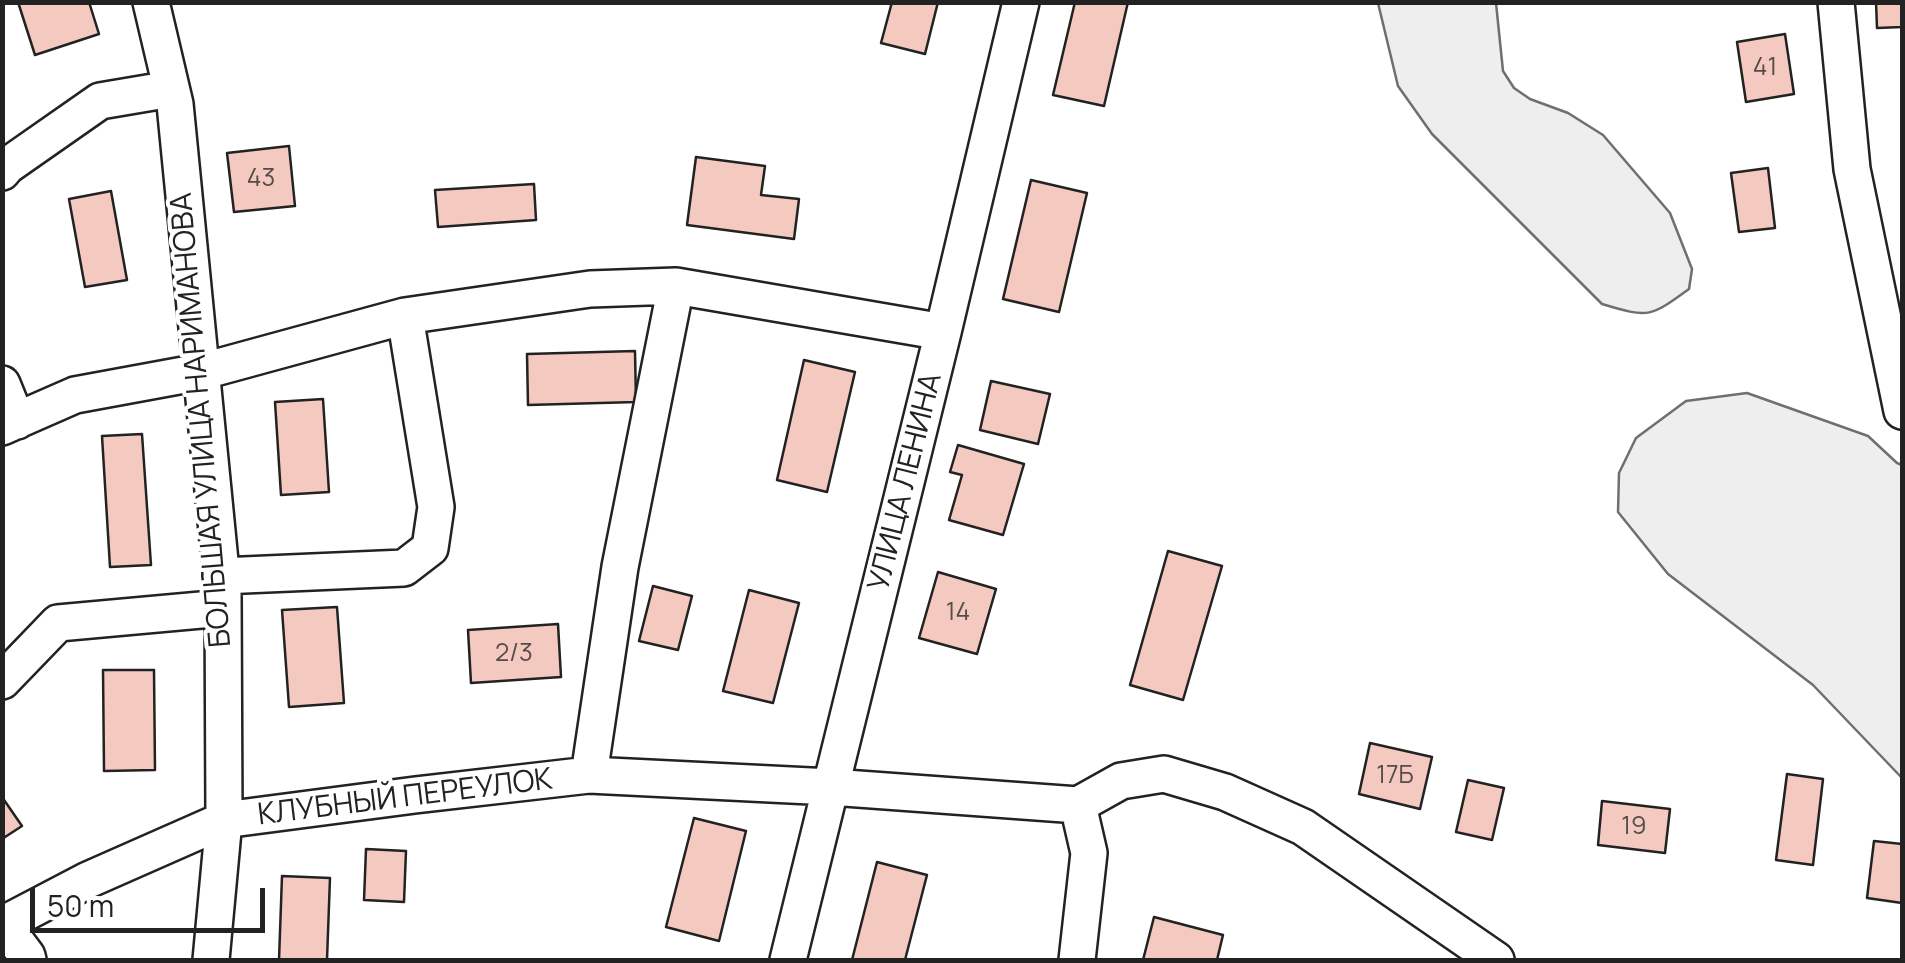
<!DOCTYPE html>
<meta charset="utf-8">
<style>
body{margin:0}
#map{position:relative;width:1905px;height:963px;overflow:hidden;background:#fff;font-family:Manrope,sans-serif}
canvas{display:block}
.frame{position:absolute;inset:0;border:5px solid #222;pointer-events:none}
.scale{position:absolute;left:30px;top:888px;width:235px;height:45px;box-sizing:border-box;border:5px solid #222;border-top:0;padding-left:12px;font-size:30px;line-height:35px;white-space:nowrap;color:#222;-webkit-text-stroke:8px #fff;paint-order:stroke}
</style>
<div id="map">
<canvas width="1905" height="963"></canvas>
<div class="frame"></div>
<div class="scale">50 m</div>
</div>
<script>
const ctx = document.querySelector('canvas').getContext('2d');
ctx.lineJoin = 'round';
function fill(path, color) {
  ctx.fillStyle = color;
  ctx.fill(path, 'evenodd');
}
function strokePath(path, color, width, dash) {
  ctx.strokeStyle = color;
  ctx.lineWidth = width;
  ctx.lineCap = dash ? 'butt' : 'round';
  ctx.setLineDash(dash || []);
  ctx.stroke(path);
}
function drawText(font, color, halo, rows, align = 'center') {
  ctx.font = font + ' Manrope,sans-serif';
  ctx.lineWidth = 8;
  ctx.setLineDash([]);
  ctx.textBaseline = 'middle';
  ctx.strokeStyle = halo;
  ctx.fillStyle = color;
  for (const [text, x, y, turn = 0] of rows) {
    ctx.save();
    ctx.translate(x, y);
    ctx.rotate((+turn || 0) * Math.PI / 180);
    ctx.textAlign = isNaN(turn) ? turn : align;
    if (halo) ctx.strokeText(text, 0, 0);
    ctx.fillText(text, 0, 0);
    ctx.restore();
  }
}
const green = new Path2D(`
 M1378,3H1496L1503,71L1514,88L1530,99L1568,113L1603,135L1670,213L1692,269L1689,289C1649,318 1649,318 1602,304L1432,134L1398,86Z
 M1747,393L1868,436L1897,463L1902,465V778L1813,685L1668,574L1618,512L1619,473L1636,438L1686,401Z`);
fill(green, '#eee');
strokePath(green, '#6f6f6f', 2.5);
const building = new Path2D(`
 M18,2H89L99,34L35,55Z
 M892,2H938L925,54L881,43Z
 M1075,2H1128L1104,106L1053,95Z
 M1876,2H1902V27L1877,28Z
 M1785,34L1794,94L1746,102L1737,42Z
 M289,146L295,206L234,212L227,153Z
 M696,157L765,166L761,195L799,199L794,239L687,225Z
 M1768,168L1775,228L1739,232L1731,173Z
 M1031,180L1087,193L1059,312L1003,299Z
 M534,184L536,220L438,227L435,190Z
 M111,191L127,280L85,287L69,199Z
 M635,351L636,402L528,405L527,354Z
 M804,360L855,372L827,492L777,480Z
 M991,381L1050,394L1038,444L980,430Z
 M323,399L329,492L281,495L275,402Z
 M142,434L151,565L110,567L102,436Z
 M958,445L1024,464L1003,535L949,520L962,475L950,472Z
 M1168,551L1222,566L1183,700L1130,685Z
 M938,572L996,589L977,654L919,638Z
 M653,586L692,596L678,650L639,641Z
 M749,590L799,603L773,703L723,691Z
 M337,607L344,703L289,707L282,610Z
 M558,624L561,677L471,683L468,630Z
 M103,670H154L155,770L104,771Z
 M1370,743L1432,757L1420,809L1359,794Z
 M1787,774L1823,779L1813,865L1776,860Z
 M1468,780L1504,788L1492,840L1456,832Z
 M2,797L22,826L2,839Z
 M1602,801L1670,809L1665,853L1598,845Z
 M694,818L746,831L719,941L666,927Z
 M1874,841L1902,844V903L1867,898Z
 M366,849L406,851L404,902L364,900Z
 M877,862L927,875L905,960H852Z
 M282,876L330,878L327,960H279Z
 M1154,917L1223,935L1217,960H1143Z`);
fill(building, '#f3c9c0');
strokePath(building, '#222', 2.5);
const minor = new Path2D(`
 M151,2L175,104L223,592L224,820L211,960
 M1836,2L1852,169L1902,411
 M2,172L7,166L100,101L171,89
 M2,384L17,421
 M2,427L75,395L200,372L405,316L590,289L676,286L943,332
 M221,576L404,568L430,548L436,507L405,316
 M2,681L58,623L223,608
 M589,775L620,567L676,286
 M3,924L27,956L28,960
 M2,925L88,880L224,820L415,795L589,775L831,787L1078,805L1121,781L1164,774L1225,792L1303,827L1496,960
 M788,960L943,332L1021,2
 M1077,960L1089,853L1078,805`);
strokePath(minor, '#222', 40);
strokePath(minor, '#fff', 35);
drawText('25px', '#564c4a', null, [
 ["41",1765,68],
 ["43",261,179],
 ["14",958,613],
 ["2/3",514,654],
 ["17Б",1395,776],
 ["19",1634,827]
]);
drawText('30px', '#222', '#fff', [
 ["БОЛЬШАЯ УЛИЦА НАРИМАНОВА",202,420,-95],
 ["УЛИЦА ЛЕНИНА",906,482,-76],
 ["КЛУБНЫЙ ПЕРЕУЛОК",405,798,-7]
]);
</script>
